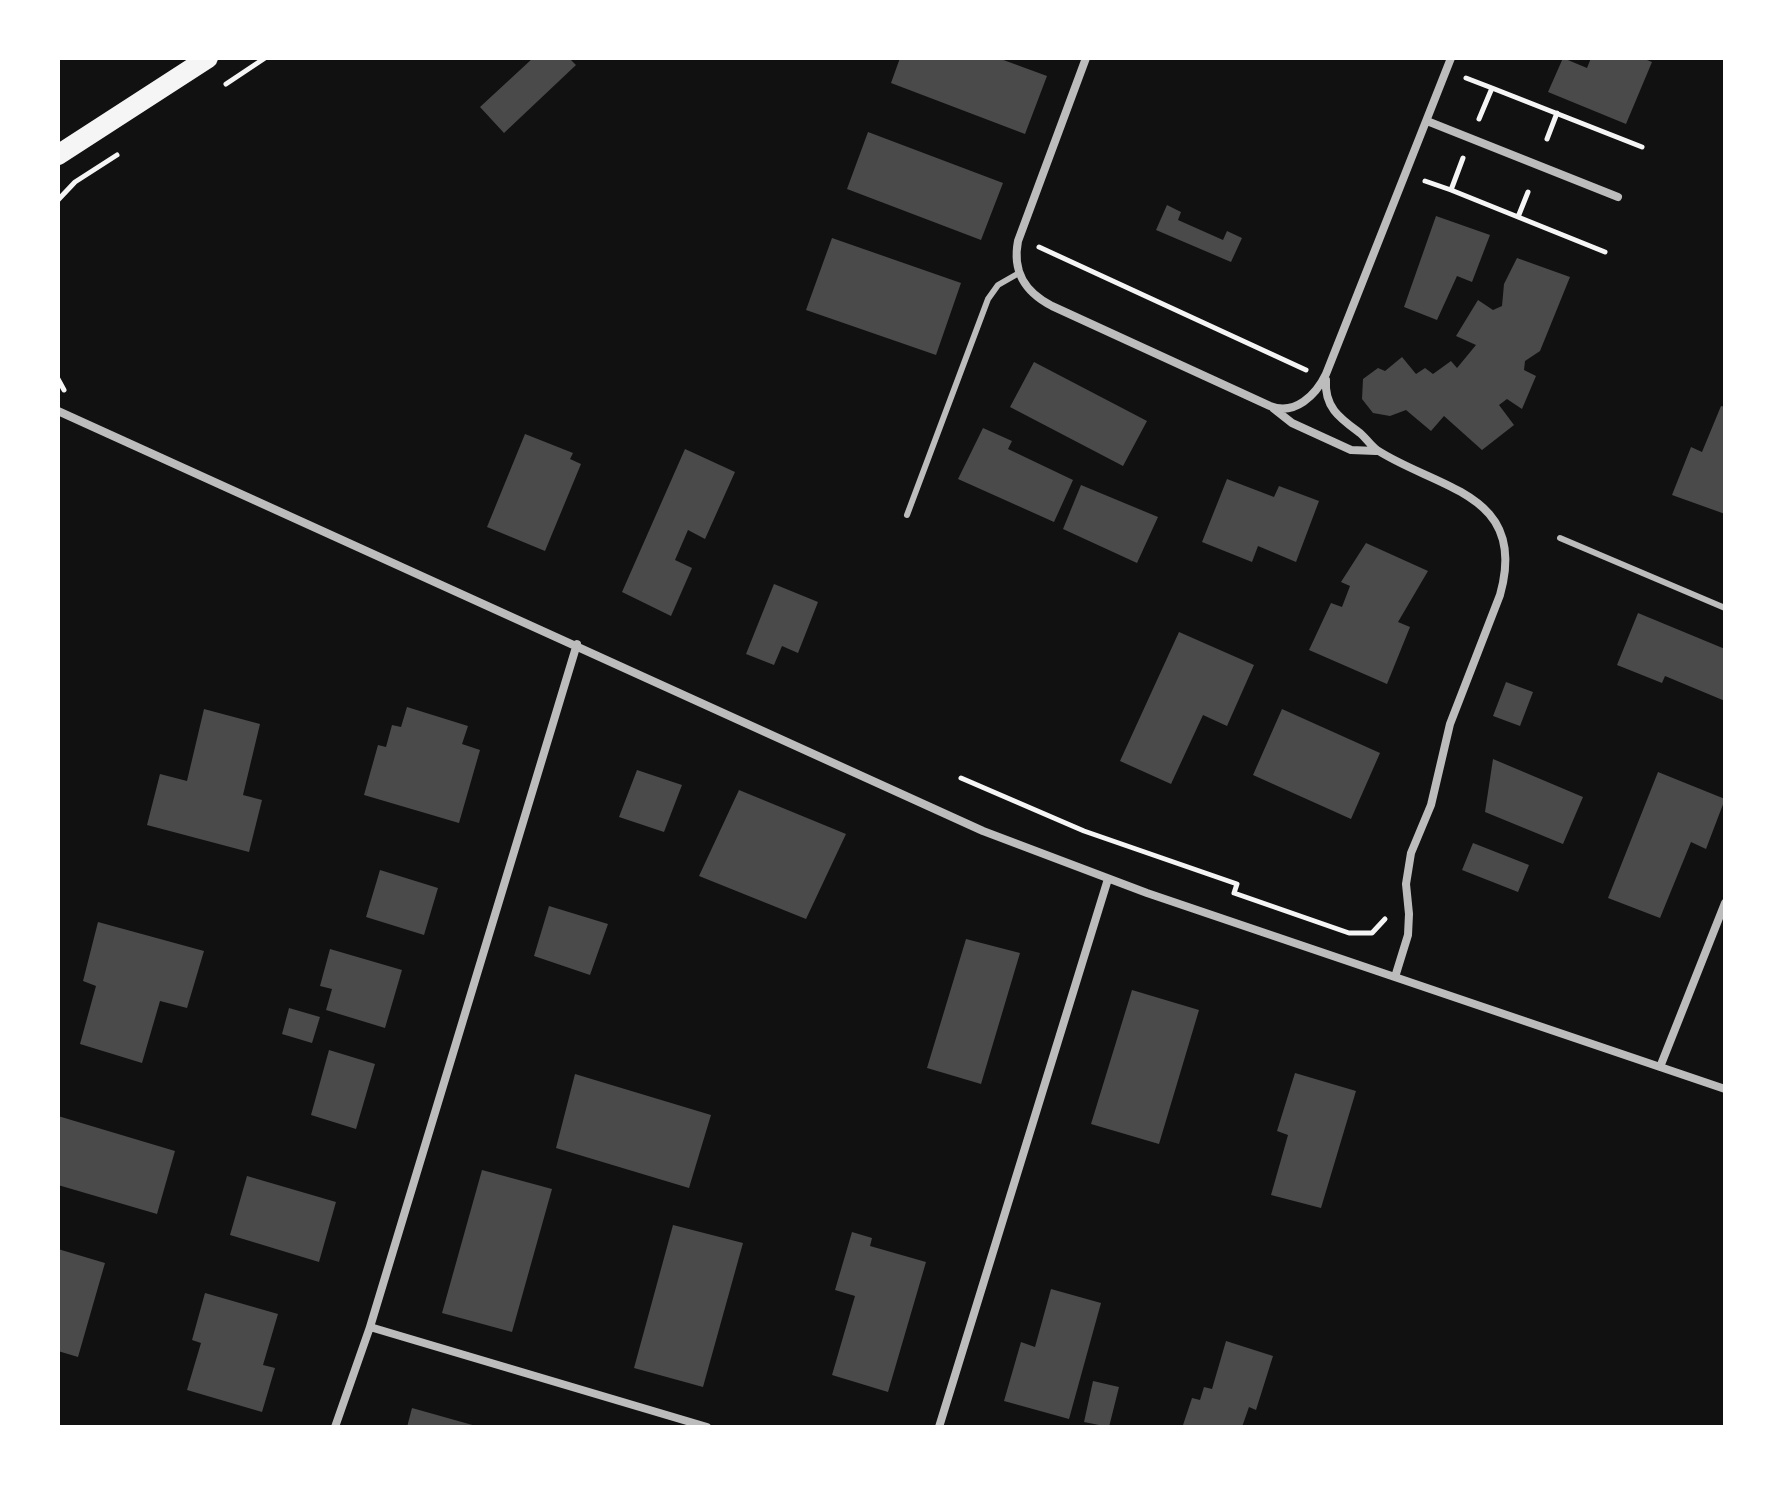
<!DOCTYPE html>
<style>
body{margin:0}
#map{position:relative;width:1783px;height:1485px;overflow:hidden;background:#111;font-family:"Asap Condensed",sans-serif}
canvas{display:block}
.frame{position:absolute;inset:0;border:60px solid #fff;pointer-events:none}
</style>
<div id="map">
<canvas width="1783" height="1485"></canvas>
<div class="frame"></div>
</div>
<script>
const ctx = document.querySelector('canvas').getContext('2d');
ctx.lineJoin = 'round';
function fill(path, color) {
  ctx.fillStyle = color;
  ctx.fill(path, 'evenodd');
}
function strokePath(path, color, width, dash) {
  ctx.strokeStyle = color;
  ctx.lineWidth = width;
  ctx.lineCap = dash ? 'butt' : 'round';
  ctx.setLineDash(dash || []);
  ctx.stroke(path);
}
fill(new Path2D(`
 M533,58H569L576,65L504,133L480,107Z
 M900,58H998L1047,76L1025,134L891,83Z
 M1563,58L1587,68L1591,58H1642L1652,62L1626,124L1548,92Z
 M868,132L1003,183L981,240L847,189Z
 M1167,205L1181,212L1178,220L1223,240L1227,231L1242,238L1231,262L1156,230Z
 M1436,216L1490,235L1472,282L1457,276L1437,320L1404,307Z
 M832,238L961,283L936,355L806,310Z
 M1517,258L1570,277L1540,351L1525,361L1524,370L1536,376L1522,409L1507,399L1499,405L1514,425L1482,450L1444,416L1431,431L1406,410L1390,416L1373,413L1362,399L1363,379L1378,368L1385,371L1402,357L1416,374L1425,368L1433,374L1451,361L1457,368L1476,345L1456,336L1478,300L1493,310L1502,306L1504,284Z
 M1034,362L1147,421L1123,466L1010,407Z
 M1721,406L1725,407V514L1672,495L1691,447L1702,452Z
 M983,428L1012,441L1008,449L1073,480L1054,522L958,479Z
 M525,434L573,453L570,459L581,464L545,551L487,527Z
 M685,449L735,472L705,539L688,530L675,560L692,568L671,616L622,592Z
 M1227,479L1274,497L1279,486L1319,501L1296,562L1258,546L1252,562L1202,542Z
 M1081,485L1158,517L1137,563L1063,529Z
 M1366,543L1428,571L1398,622L1410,627L1387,684L1309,650L1331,603L1342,607L1350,586L1341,582Z
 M774,584L818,602L798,653L782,646L774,665L746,654Z
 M1638,613L1725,649V701L1665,676L1662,683L1617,665Z
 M1179,632L1254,665L1227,726L1203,715L1171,784L1120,761Z
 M1506,682L1533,692L1520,726L1493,716Z
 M407,707L468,726L462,744L480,750L459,823L364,795L378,745L386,747L392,725L401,727Z
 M204,709L260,724L243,795L262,800L249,852L147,825L160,774L187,781Z
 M1282,709L1380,753L1351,819L1253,775Z
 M1493,759L1583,797L1563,844L1485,812Z
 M637,770L682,785L664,832L619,817Z
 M1658,772L1725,799L1706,849L1691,842L1660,918L1608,898Z
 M739,790L846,834L806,919L699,876Z
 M1473,843L1529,865L1518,892L1462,870Z
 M380,870L438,888L424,935L366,917Z
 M549,906L608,924L590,975L534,956Z
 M98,922L204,951L187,1008L160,1001L142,1063L80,1044L96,986L83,981Z
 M966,939L1020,953L981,1084L927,1068Z
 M330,949L402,970L385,1028L326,1010L332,989L320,986Z
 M1132,990L1199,1010L1159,1144L1091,1124Z
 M289,1008L320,1017L312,1043L282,1034Z
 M329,1050L375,1064L356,1129L311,1115Z
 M1295,1073L1356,1091L1321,1208L1271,1195L1288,1135L1277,1131Z
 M575,1074L711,1115L689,1188L556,1148Z
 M58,1116L175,1151L157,1214L58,1185Z
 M482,1170L552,1189L512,1332L442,1313Z
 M247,1176L336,1202L319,1262L230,1235Z
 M673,1225L743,1243L703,1387L634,1368Z
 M852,1232L872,1238L870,1246L926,1262L888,1392L832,1375L855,1296L835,1290Z
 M58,1249L105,1263L78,1357L58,1351Z
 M1051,1289L1101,1303L1069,1419L1004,1401L1021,1342L1035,1347Z
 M205,1293L278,1314L263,1365L275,1368L262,1412L187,1390L201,1343L192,1340Z
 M1226,1341L1273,1356L1256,1410L1249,1407L1242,1427L1183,1425L1192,1398L1200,1400L1204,1387L1212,1389Z
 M1093,1381L1119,1387L1109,1427L1084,1422Z
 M412,1408L476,1426V1427H407Z`), '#4a4a4a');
strokePath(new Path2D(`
 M1466,78L1492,88L1479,119
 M226,84L265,58
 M1492,88L1642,147
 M1547,139L1557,113
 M1425,181L1451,190L1463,158
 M1451,190L1605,252
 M58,200L75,182L117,155
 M1518,217L1528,192
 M1039,247L1306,370
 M58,379L64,390
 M961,778L1084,831L1237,884L1234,893L1349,933H1372L1385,919`), '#f5f5f5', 5);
strokePath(new Path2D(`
 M907,515L988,299L998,285L1019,273
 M1560,538L1725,608`), '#bcbcbc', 6);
strokePath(new Path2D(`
 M1086,58L1018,241C1012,272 1025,292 1052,306L1270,406C1295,416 1316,395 1326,374L1451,58
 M1427,121L1618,197
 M1326,380C1324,408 1341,419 1360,433C1366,438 1370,445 1377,450C1437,489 1529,493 1500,595L1450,724L1431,805L1411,853L1406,884L1409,914L1408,935L1395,977
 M1273,408L1292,423L1351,450L1376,451
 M58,411L983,831L1147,893L1725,1089
 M1660,1067L1725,903
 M370,1327L707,1427
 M335,1427L370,1327L577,644
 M939,1427L1108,879`), '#bcbcbc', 8);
strokePath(new Path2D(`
 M58,155L208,58`), '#f5f5f5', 20);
</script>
